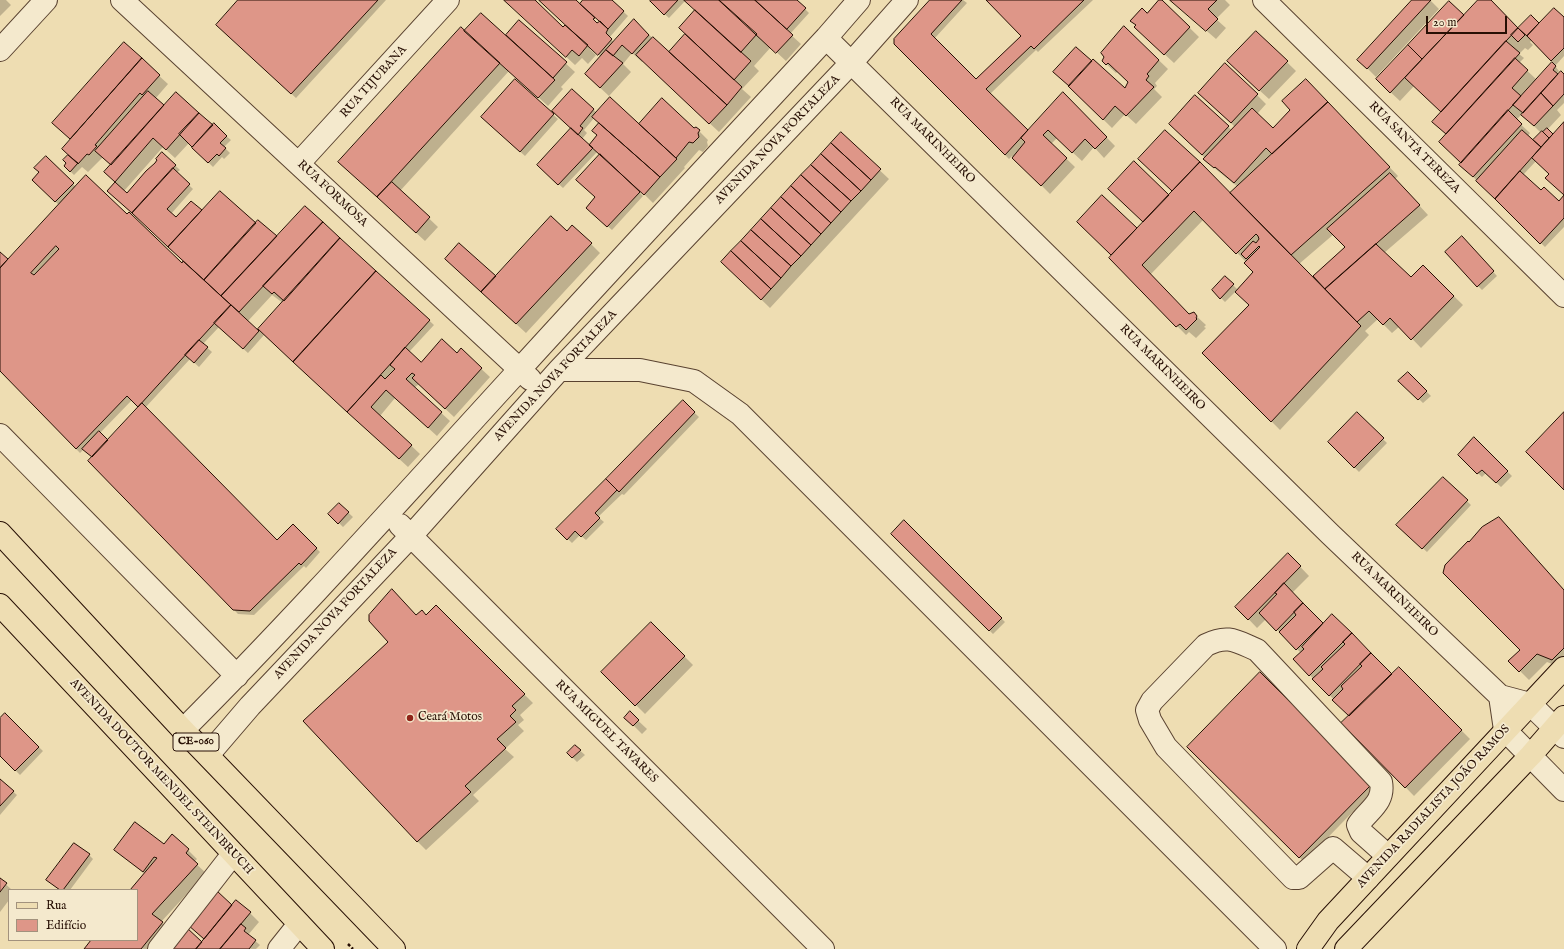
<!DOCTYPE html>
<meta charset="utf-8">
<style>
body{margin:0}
#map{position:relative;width:1564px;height:949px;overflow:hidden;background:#eeddb2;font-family:"IM FELL English",serif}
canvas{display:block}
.legend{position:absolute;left:8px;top:889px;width:130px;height:52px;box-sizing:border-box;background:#f4e9cd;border:1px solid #a2927d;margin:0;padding:5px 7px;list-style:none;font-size:12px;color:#270f04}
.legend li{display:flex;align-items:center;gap:8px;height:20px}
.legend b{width:20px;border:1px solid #a2927d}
.scale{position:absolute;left:1426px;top:16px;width:81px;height:18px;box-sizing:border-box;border:2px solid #270f04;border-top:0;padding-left:5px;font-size:12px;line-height:14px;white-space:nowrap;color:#270f04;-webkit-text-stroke:3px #f4e9cd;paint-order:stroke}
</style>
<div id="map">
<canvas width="1564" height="949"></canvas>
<ul class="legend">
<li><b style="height:5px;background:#eeddb2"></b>Rua</li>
<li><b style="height:11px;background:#de9688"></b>Edifício</li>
</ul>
<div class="scale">20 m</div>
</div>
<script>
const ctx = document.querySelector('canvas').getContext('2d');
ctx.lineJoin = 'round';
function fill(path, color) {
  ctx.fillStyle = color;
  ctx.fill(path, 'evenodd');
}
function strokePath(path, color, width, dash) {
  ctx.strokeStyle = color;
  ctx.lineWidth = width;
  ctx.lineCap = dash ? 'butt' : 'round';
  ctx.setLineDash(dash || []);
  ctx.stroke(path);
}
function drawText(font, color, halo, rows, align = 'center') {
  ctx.font = font + ' "IM FELL English",serif';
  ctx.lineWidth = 3.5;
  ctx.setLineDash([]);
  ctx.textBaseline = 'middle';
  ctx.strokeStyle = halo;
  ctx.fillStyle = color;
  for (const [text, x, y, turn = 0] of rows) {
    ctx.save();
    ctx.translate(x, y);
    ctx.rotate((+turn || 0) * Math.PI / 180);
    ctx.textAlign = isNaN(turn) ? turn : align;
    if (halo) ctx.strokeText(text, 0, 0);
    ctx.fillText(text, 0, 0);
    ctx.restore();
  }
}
fill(new Path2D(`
 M0,0H6L11,5L0,16Z
 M240,0H386L296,98L221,29Z
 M505,0H537L536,2L563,28L567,25L540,0H574L580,5L585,0H611L628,16L609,38L614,42L634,21L669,53L687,35L696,11L685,1L669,18L649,0H754L755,2L756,0H796L809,13L790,34L801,44L786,61L771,47L754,66L759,71L742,89L751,97L719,132L643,61L642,62L632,53L623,64L631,72L609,96L595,83L601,57L591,47L590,49L596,55L588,64L582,58L575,65ZM595,16L601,21L598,25L592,20Z
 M931,0H963L967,3L934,39L976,80L1023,36L987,0H1093L1038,52L1036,50L990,94L1028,132L1063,93L1115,146L1104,158L1094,147L1082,161L1057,138L1051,144L1075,167L1050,194L1012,156L1009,159L895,44Z
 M1161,0L1199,37L1174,63L1145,36L1147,14Z
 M1171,0H1225L1230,5L1216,19L1226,28L1216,39Z
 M1413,0H1430L1439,9L1376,77L1367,68Z
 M1479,0H1489L1518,29L1531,16L1539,25L1564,19V56L1555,66L1559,71L1556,74L1558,76L1564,75V103L1557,110L1561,115L1547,130L1553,136L1564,123V194L1550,174L1536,161L1523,175L1541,192L1559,202L1564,197V227L1545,247L1477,181L1441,142L1447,134L1438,126L1442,112L1414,86L1400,101L1386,88L1449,2L1464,16ZM1532,40L1553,62L1537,80L1519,63L1524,58L1519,54L1525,48L1528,50L1533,45L1530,42ZM1522,114L1542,134L1533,141L1528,136L1530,133L1516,120Z
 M520,21L575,72L561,87L563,89L548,106L509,71L400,191L438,227L425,241L348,170L465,32L506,37Z
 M1124,27L1168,69L1155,83L1157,86L1154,89L1162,97L1136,124L1125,114L1112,128L1070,87L1125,90L1129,82L1118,71L1116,73L1103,61Z
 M1256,32L1296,71L1269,99L1237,70Z
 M124,44L168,84L155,99L164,106L199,114L231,140L224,147L230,153L224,159L222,157L213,167L189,143L175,158L163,147L124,191L127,194L155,164L162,153L180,170L176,173L193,189L171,214L176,218L191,202L202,212L256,225L277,237L305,207L434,325L409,352L421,363L457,354L461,350L490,377L454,417L419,384L414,388L450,421L437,436L395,398L380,416L420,454L408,467L264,335L248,353L219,327L203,344L212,352L199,367L190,359L145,408L277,541L293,525L320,552L306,568L304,566L254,615L238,614L89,461L93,458L84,449L80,453L0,370V253L8,261L59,205L33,180L40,172L46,157L76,187L182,264L184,261L108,191L116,182L106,172L112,165L103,157L88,172L82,167L74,175L65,166L67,163L65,160L70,155L71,139L62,131ZM272,295L283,303L258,331L248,321ZM132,400L139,407L108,441L100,433Z
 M515,81L558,119L525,156L486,121Z
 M1315,89L1398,176L1395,179L1428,215L1384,253L1411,278L1423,266L1463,305L1421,348L1400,326L1392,333L1378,319L1365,331L1369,335L1280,430L1204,353L1250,305L1236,291L1225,302L1213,290L1225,277L1238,290L1255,272L1246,262L1204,219L1150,275L1189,315L1193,313L1206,325L1204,327L1206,328L1196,338L1189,332L1186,335L1110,258L1113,255L1087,231L1102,196L1137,229L1144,222L1118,198L1169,196L1173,192L1152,172L1199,163L1230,194L1238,187L1213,167L1205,158L1170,124L1228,127L1232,130L1235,127L1208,101L1257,95L1266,104L1257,114L1273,129ZM1334,234L1346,247L1313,278L1299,264Z
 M572,90L597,113L639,125L694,129L696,128L708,140L707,142L708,146L703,152L699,150L684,167L685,168L653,203L641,191L640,193L643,196L612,230L591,212L596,198L601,155L597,152L563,188L542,169L572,128ZM594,118L600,123L593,150L582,139L587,133L584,130Z
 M841,134L889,179L770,308L732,271Z
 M567,232L591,244L600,253L526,333L455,268L496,278Z
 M1466,242L1497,276L1482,290L1478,286Z
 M1408,373L1431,396L1423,403L1400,381Z
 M683,402L699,417L624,495L622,494L598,517L604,522L586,540L580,535L572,543L558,529Z
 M1357,414L1387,443L1359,472L1329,442Z
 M1474,439L1512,476L1501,487L1486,473L1482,477L1459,455Z
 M1443,478L1471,505L1427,552L1398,525Z
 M339,504L353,517L343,527L330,514Z
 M904,522L1005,622L993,634L892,534Z
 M1469,543L1564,590V666L1562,668L1547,662L1529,680L1510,661L1522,650Z
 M1288,554L1309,576L1292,593L1323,625L1392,675L1399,668L1470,739L1414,796L1343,723L1350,716L1294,659L1301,653L1266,619L1257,628L1237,607Z
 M436,607L533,703L520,715L524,720L518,725L524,731L505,749L514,757L473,795L479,801L426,850L417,841L416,616H426Z
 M651,623L693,665L645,714L603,672Z
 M1260,673L1375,789L1304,862L1188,747Z
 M630,713L647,729L642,734L626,718Z
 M5,715L43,751L20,775L0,755V720Z
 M575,746L585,755L577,762L568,753Z
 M0,780L17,795L0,815Z
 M164,845L188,850L197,859L194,862L206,873L161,922L171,932L157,949H85L92,940H137V890H132L145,874L115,849Z
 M89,855L93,859L70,890H60L52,884Z
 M0,879L12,890H9V900L0,912Z
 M232,906L250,913L259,922L248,935L260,945L256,949H169L202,944L205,940L189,925Z`), '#0003');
const building = new Path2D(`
 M238,0H378L291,94L216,25Z
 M504,0H535L563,27L565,25L588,45L579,56L572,50L566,57Z
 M539,0H576L595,18L593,19L597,23L600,21L608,29L606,33L612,39L598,55Z
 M583,0H612L624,11L608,29L580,4Z
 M651,0H678L664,15L650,1Z
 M684,0H719L757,34L741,52Z
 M719,0H755L793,35L776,53Z
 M755,0H797L806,8L787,29Z
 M930,0H962L931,34L976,79L1021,36L986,0H1084L1034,49L1031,46L986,89L1028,130L1005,155L894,44V39Z
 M1159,0H1162L1190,27L1164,55L1134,27L1136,25L1130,21L1142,8L1147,13Z
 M1170,0H1217L1208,9L1218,19L1206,31Z
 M1412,0H1431L1367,69L1357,60Z
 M1478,0H1491L1518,28L1441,112L1405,78Z
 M1449,1L1464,15L1422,59L1408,45Z
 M1554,8L1564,17V48L1551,61L1527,36Z
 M695,10L751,61L734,80L679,28Z
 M481,13L555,80L538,98L464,31Z
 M1531,15L1539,23L1527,36L1518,28Z
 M634,19L649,35L632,54L622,45L613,56L606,50Z
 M519,20L567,62L553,78L506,35Z
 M1124,26L1159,60L1147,74L1149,76L1146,80L1154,87L1126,116L1115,106L1103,120L1068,86L1093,59L1125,88L1128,82L1108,63L1106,65L1102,61L1104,57L1101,53Z
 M461,27L500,63L377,197L338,162Z
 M1518,28L1525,35L1518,42L1511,35Z
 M1256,31L1288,61L1259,91L1227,61Z
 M685,34L742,87L727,105L669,52Z
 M653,37L727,105L709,124L636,55Z
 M1506,41L1520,53L1446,134L1432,122Z
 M124,42L142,58L70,139L52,123Z
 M1408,45L1422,59L1390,93L1376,79Z
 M1076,47L1092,61L1069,86L1053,72Z
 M606,50L623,63L600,88L585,74Z
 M142,58L160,75L142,95L140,93L95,145L97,146L89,155L87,154L78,164L62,149Z
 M1515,58L1528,70L1512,88L1521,96L1461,163L1439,142Z
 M1552,62L1556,66L1553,70L1558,74L1523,113L1513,105Z
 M1225,63L1258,94L1231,123L1198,93Z
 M1561,71L1564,74V94L1553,106L1541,93Z
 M515,79L554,114L520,152L481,117Z
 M1306,79L1328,102L1272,154L1266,148L1234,183L1215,167L1214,168L1203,159L1252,108L1273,128L1290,110L1282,101Z
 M572,89L594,109L580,126L583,128L578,135L552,111Z
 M148,91L164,105L111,165L95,151Z
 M176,92L199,113L166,150L153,138L115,182L104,172Z
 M1063,92L1107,137L1095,149L1085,139L1072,153L1048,130L1043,135L1067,158L1041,186L1012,158L1025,142L1021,138Z
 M1541,93L1553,106L1534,126L1521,115Z
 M1195,95L1229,126L1202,155L1169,124Z
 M610,97L677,159L660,177L592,117Z
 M662,98L694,128L696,127L700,130L698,133L699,137L693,143L689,142L676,158L639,124Z
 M1328,102L1390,167L1291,255L1230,193Z
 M1508,110L1522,124L1473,177L1459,165Z
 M199,113L213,125L192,147L179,134Z
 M1564,122V195L1545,178L1549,174L1532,158Z
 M214,123L227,136L220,143L226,148L219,156L217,154L208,163L192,148Z
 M599,123L660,177L644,195L589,145L597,135L592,131Z
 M571,128L593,148L558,185L537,165Z
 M1547,128L1553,134L1549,138L1543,132Z
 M1165,130L1200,162L1172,191L1138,159Z
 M1522,130L1541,147L1495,199L1476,181Z
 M1542,131L1549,138L1541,147L1533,140Z
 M841,132L881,169L871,180L831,143Z
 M831,143L871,180L861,191L821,154Z
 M162,152L176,165L132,213L107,191L115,182L127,193L146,171L155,163L157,160L156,159Z
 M600,154L640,192L607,227L586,208L595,197L576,180Z
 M821,154L861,191L851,201L811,165Z
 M68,155L78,163L70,172L64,166L66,163L63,160Z
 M46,156L74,183L55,202L32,180L39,172L34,168Z
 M1134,161L1169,195L1143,222L1108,189Z
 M1200,162L1361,326L1271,422L1202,353L1249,305L1235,292L1253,272L1244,263L1260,247L1259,246L1246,259L1241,254L1253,241L1256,243L1259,239L1258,236L1256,234L1236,254L1194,211L1142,265L1189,314L1194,312L1197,316L1196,318L1197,319L1186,330L1180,324L1176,327L1109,258Z
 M811,165L851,201L841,212L801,175Z
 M173,168L190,184L167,209L176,217L191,201L202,210L168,247L132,213Z
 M1520,171L1541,190L1544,187L1559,201L1564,195V218L1540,244L1495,199Z
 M1390,173L1420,205L1325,289L1313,276L1345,247L1327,229Z
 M86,175L127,214L129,212L182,263L183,261L231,305L138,407L127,396L76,449L0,371V268ZM56,246L59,249L34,275L31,273Z
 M801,175L841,212L831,223L791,186Z
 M392,182L430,217L416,233L377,197Z
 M791,186L831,223L821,234L781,197Z
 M220,191L256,223L204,280L168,247Z
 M1102,195L1137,228L1111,255L1077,222Z
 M781,197L821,234L811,245L771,208Z
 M305,206L323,222L239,312L221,296Z
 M771,208L811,245L801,256L761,219Z
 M551,216L567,231L572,225L592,243L516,324L481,292Z
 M761,219L801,256L791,266L751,230Z
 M258,220L277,236L221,296L204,280Z
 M323,222L340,238L284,301L274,292L272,294L263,286Z
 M751,230L791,266L781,278L741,241Z
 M1462,236L1494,271L1477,287L1445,252Z
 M340,238L376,271L293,362L258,329Z
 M741,241L781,278L771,289L731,251Z
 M459,243L496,276L481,292L445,259Z
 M1376,244L1411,277L1423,265L1454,296L1411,340L1390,318L1383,325L1369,311L1357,322L1325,289Z
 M731,251L771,289L761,300L721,262Z
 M0,252L8,259L0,268Z
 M376,271L430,320L347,412L293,362Z
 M1225,276L1234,284L1220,299L1212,290Z
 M231,305L259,331L243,349L214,323Z
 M442,339L457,353L461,348L482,368L445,409L412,378L415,375L412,373L406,379L442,412L428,428L386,390L371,407L412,445L399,459L347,412L381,375L385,379L395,369L390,365L405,347L421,362Z
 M199,340L208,347L194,363L185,355Z
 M1408,372L1427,391L1418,400L1398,381Z
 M683,400L695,412L619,492L606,479Z
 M142,403L277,540L293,524L317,548L301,565L299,563L250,611L233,610L88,461Z
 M1357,412L1384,438L1354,468L1328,442Z
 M1564,412V490L1526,452Z
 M99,431L108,440L92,457L82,449Z
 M1474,437L1508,471L1496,483L1482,470L1477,474L1458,455Z
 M1443,477L1468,500L1422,549L1396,525Z
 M606,479L617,490L595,513L600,518L581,537L575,531L567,540L556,529Z
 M339,503L349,512L338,524L328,514Z
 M1499,517L1564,590V648L1552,660L1537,654L1519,672L1508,661L1520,650L1443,573L1445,565L1468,541L1469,542L1482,527Z
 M904,520L1002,618L989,631L891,534Z
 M1288,553L1301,566L1248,620L1235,607Z
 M1284,583L1303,603L1276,631L1259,613L1277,594L1275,593Z
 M392,589L416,615L422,610L426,615L436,605L525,694L512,706L516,710L510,716L516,722L497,739L506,748L465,786L471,792L417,842L303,721L388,642L369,621V615Z
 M1303,603L1323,623L1296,650L1279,632L1296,615L1294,612Z
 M1332,614L1352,633L1309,676L1293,659L1304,649L1302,647Z
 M651,622L685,656L635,706L601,672Z
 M1352,633L1371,653L1329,696L1312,679L1323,669L1321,667L1345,644L1343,642Z
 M1371,653L1392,674L1349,716L1332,700L1343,689L1341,686L1362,666L1360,664Z
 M1399,667L1462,730L1405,788L1341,723Z
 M1260,672L1372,784L1299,858L1187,747Z
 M630,711L639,720L633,726L624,718Z
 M5,713L39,747L15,771L0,756V718Z
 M575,745L581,750L572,758L567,753Z
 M0,779L14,791L0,806Z
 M135,822L164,844L172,834L189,849L186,853L198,864L152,914L163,922L141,949H84L91,940H137V890H130L157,858L154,857L143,872L114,850Z
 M74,843L90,854L63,890H60L46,880Z
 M0,878L7,883L0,892Z
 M217,891L232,905L204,939L188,925Z
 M236,900L251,912L220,949H196Z
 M241,924L246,928L244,931L256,940L249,949H220Z
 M186,927L202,942L196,949H167Z`);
fill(building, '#de9688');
strokePath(building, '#270f04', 1);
const minor = new Path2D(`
 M122,0L530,379
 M1264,0L1564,296
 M826,38L1330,534L1500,696L1530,704L1564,737
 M0,50L46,0
 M299,163L448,0
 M559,370H640L694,381L740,414L1275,949
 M0,435L237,676
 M400,525L823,949
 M1500,696L1505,730L1564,790
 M183,730C300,613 409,490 520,369C621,258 724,148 826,38L859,0
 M208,755L250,706L411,536L559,370L852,62L907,0
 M1368,878L1333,848L1299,878H1293L1166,747L1150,720L1147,710L1152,701L1206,645C1228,634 1236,641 1257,650L1381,782C1385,803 1368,810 1358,825L1361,832L1388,856
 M159,949L233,854
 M279,949L299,924`);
const major = new Path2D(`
 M1308,949L1328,921L1564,668
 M1346,949L1531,755L1564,717`);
const highway = new Path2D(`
 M0,533L183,730L394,949
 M0,605L323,949`);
strokePath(minor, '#594230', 24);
strokePath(major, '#270f04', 24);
strokePath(highway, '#270f04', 24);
strokePath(new Path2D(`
 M348,944L353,949`), '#270f04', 2.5, [3, 2]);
strokePath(minor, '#f4e9cd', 22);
strokePath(major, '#eeddb2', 22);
strokePath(highway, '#eeddb2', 22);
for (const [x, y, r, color] of [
 [410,718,4,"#8f2418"]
]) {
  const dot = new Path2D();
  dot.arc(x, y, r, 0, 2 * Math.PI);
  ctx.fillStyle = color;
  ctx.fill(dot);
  strokePath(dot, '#f4e9cd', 1.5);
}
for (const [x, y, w] of [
 [196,742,46]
]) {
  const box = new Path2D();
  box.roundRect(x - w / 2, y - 9, w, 18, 3);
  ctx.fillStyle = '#f4e9cd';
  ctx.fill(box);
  strokePath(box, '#270f04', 1);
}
drawText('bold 11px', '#270f04', null, [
 ["CE-060",196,742]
]);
drawText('12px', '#270f04', '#f4e9cd', [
 ["RUA TIJUBANA",374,82,-48],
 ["AVENIDA NOVA FORTALEZA",778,140,-46],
 ["RUA MARINHEIRO",932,141,45],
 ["RUA SANTA TEREZA",1414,148,45],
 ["RUA FORMOSA",332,194,43],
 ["RUA MARINHEIRO",1162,368,45],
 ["AVENIDA NOVA FORTALEZA",556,376,-47],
 ["RUA MARINHEIRO",1394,595,44],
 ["AVENIDA NOVA FORTALEZA",336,614,-47],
 ["RUA MIGUEL TAVARES",606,732,45],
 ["AVENIDA DOUTOR MENDEL STEINBRUCH",161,777,47],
 ["AVENIDA RADIALISTA JOÃO RAMOS",1434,807,-47]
]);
drawText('12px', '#270f04', '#f4e9cd', [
 ["Ceará Motos",418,718]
], 'left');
</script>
